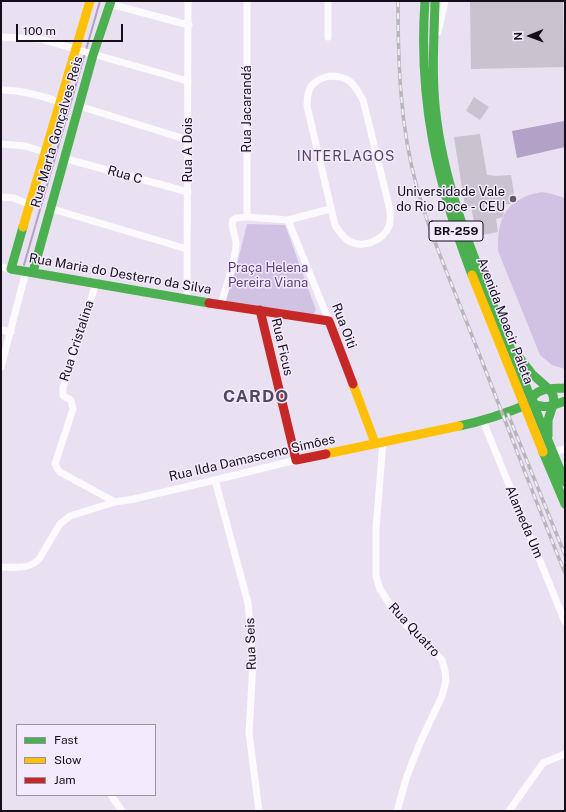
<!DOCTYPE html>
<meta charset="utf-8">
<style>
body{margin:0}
#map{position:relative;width:566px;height:812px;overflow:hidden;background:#e9e1f2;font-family:"Public Sans",sans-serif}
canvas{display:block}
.frame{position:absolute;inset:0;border:2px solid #130e18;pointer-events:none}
.legend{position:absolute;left:16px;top:724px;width:140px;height:72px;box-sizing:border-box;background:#f3ebfd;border:1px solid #9993a1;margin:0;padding:5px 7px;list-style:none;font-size:12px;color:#130e18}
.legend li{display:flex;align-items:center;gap:8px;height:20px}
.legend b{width:20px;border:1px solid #9993a1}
.north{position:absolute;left:510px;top:16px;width:40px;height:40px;-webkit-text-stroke:3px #f3ebfd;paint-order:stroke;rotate:269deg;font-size:11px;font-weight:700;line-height:16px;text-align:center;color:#130e18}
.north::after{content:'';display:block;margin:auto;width:14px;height:18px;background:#130e18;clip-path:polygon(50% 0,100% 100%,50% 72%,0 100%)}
.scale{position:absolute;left:16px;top:24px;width:107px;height:18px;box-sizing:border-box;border:2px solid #130e18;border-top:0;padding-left:5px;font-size:12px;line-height:14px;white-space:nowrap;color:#130e18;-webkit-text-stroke:3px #f3ebfd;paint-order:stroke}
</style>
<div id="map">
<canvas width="566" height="812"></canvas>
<div class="frame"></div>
<ul class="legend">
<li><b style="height:5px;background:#4caf50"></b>Fast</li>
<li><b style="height:5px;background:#ffc107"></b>Slow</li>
<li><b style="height:5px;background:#c62828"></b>Jam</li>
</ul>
<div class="north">N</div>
<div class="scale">100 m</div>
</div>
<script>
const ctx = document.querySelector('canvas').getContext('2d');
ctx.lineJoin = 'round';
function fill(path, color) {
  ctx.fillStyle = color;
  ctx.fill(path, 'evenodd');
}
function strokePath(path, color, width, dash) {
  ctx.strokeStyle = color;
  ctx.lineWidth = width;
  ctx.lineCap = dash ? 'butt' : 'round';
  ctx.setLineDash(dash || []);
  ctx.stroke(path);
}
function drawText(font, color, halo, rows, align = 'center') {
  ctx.font = font + ' "Public Sans",sans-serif';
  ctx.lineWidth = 3;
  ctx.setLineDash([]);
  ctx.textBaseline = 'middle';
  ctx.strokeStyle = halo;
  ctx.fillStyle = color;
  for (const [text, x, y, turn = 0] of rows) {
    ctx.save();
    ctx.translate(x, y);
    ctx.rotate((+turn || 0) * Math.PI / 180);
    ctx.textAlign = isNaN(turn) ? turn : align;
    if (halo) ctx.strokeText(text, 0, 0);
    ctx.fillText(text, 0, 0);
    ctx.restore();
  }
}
fill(new Path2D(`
 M542,192L552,194L565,198V369L552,365L540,355L498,251C497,217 507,198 542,192Z
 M247,224L285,225L316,310L312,316L223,302L234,277Z`), '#d1c1e2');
fill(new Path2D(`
 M564,121L565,147L517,158L512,131Z`), '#b3a1c7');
strokePath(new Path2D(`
 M24,265L100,1`), '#b3a1c7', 2);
fill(new Path2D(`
 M470,1H563L564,67L471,69Z
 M474,97L489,107L480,120L466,111Z
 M480,134L487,175L496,176L511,175L515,199L510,204L503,205L504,212L503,217L496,219L498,232L477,236L471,207H465L454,137Z`), '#c9c3d0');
strokePath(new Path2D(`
 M110,4L189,25
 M438,32L445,1
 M1,37L40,39L188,81
 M328,37V1
 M329,76C350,76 353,83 363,100L390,210C390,215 391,222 389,226C383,241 363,249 349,241C343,238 339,231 335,225L307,106C307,88 311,81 329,76Z
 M1,90C22,90 40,95 59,102
 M79,106L188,140
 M1,144L25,146L44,152
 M63,158L188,192
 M1,197L14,198L29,204
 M49,208L187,249
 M247,217V1
 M288,220L329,321
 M1,267L11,269
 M96,283L63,387V396L71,400L73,409L55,464L57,468L60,472L115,502
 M187,299L188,1
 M221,305C226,286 235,263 236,244C236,235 230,228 233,220L236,218L247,217L288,220L330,209
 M1,330L11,332
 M1,367L26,271
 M483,421L565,622
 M383,441L376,529V576L380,589L394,611L408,627L427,643L442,660L445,671L446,681L442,696L420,743L407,776L397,811
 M553,452L565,449
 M215,480L248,603L253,662L249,733L259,811
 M1,567C14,567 29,570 39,559L60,524L70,516L115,502L134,499L215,480L296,460
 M111,795L122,811
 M509,811L543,763L565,754`), '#fcfafd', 7);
strokePath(new Path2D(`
 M425,1C418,100 437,183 472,275
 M435,1C434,41 431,81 437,122C446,190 473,256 499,320C521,374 543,428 565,482
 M23,227L11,269L209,303
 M33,272L93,55L111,1
 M515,352L532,374L550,390L553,395L554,402L548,420V436
 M532,403L533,396C542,387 553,389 565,388
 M532,403C544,410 553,405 565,401
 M459,426C484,421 507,413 531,403
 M543,452L565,504`), '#4caf50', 9);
strokePath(new Path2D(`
 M23,227L90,1
 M472,275L543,452
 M353,384L375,443
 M326,454L459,426`), '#ffc107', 9);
strokePath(new Path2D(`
 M209,303L329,321L353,384
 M260,310L296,460L326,454`), '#c62828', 9);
const rail = new Path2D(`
 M398,1C398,62 400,125 416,184C429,232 449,277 467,323C500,406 531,490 565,573
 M508,414L565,555`);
strokePath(rail, '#b7b6b9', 3.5);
strokePath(rail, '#f3ebfd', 2, [6]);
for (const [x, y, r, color] of [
 [513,199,4,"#5e5864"]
]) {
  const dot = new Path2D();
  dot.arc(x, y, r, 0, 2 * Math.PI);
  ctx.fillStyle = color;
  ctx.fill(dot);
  strokePath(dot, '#f3ebfd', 1.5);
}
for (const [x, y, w] of [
 [456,231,54]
]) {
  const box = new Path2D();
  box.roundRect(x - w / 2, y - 10, w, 20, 3);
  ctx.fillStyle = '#f3ebfd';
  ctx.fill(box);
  strokePath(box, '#130e18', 1);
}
drawText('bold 12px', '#130e18', null, [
 ["BR-259",456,231]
]);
drawText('13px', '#130e18', '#f3ebfd', [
 ["Rua Jacarandá",247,109,-90],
 ["Rua Marta Gonçalves Reis",57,132,-74],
 ["Rua A Dois",188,150,-90],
 ["Rua C",125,175,16],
 ["Rua Maria do Desterro da Silva",120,274,10],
 ["Avenida Moacir Paleta",505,321,69],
 ["Rua Oiti",344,326,69],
 ["Rua Cristalina",77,341,-72],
 ["Rua Ficus",282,347,77],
 ["Rua Ilda Damasceno Simôes",252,458,-13],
 ["Alameda Um",524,522,67],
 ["Rua Quatro",414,630,47],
 ["Rua Seis",251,644,-92]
]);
drawText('13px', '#130e18', '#f3ebfd', [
 ["Universidade Vale",505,192],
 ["do Rio Doce - CEU",505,207]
], 'right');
drawText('13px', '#5e3e7b', '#f3ebfd', [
 ["Praça Helena",268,268],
 ["Pereira Viana",268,283]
]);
ctx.letterSpacing = '1px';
drawText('14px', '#534760', '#f3ebfd', [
 ["INTERLAGOS",346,157]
]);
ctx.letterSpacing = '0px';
ctx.letterSpacing = '1px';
drawText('bold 17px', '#534760', '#f3ebfd', [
 ["CARDO",256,397]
]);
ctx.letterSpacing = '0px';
</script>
